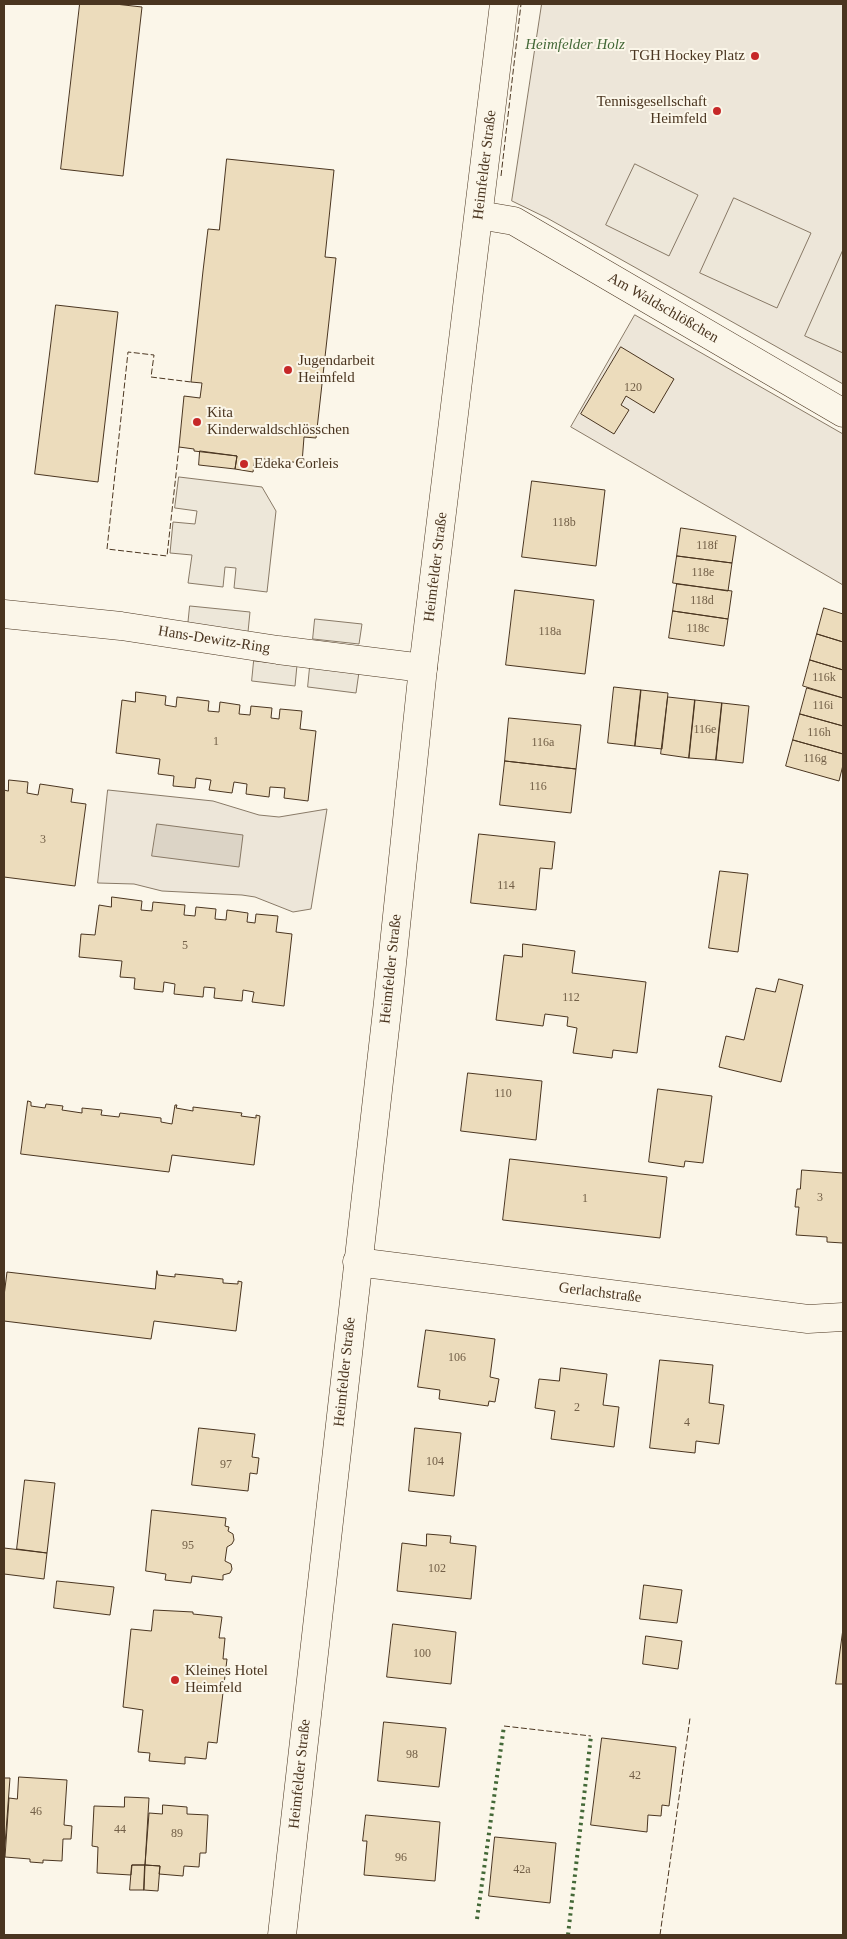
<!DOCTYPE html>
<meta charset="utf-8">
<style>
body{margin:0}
#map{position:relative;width:847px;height:1939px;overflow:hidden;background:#fbf6e9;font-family:Georgia,serif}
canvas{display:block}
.frame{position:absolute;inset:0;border:5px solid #4a3520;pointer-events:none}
</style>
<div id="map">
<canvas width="847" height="1939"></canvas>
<div class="frame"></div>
</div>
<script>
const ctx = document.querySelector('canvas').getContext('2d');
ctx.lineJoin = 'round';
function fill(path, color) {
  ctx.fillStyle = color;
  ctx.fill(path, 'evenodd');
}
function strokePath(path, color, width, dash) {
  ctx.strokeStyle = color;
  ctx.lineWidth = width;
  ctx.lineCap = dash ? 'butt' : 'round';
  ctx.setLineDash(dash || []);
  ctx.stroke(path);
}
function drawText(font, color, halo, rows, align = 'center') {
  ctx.font = font + ' Georgia,serif';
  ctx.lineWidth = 4;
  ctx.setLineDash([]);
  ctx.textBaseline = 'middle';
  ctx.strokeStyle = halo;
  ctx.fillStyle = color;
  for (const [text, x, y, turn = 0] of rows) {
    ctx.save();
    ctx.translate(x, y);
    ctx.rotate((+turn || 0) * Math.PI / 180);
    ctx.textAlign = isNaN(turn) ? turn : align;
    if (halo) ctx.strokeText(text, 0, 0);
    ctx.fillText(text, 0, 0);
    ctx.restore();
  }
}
const green = new Path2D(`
 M542,4H843V384L547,218L512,201Z
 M635,315L843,434V585L571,427Z
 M108,790L213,801L259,815L279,817L327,809L311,909L293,912L255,897L242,895L162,891L134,884L98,883Z`);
fill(green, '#ede6d9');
strokePath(green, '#887966', 1);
const parking = new Path2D(`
 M635,164L698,195L669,256L606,225Z
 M734,198L811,233L777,308L700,273Z
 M843,250V353L805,336Z
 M179,477L262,487L276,511L267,592L234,588L236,568L225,567L223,587L188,583L192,555L170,553L173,522L195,524L197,511L175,508Z
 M190,606L250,612L248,632L188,626Z
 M315,619L362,624L359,644L313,639Z
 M254,661L297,665L295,686L252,681Z
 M310,667L359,672L356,693L308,687Z`);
fill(parking, '#ede7d9');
strokePath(parking, '#887966', 1);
const water = new Path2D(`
 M157,824L243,835L239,867L152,856Z`);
fill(water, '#dcd4c6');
strokePath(water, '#887966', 1);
const building = new Path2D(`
 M80,4H115L142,7L123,176L61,169Z
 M227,159L334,170L325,257L336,258L316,438L304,437L302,463L255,458L253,472L235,469L237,456L194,451V449L179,447L184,396L200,398L202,383L191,382L203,271L208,229L219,230Z
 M56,305L118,312L98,482L35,474Z
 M621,347L674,379L654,413L626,396L621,405L629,410L614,434L581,414Z
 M200,451L237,456L235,469L199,465Z
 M532,481L605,490L596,566L522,557Z
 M681,528L736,536L732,563L677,556Z
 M677,556L732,563L728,591L673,583Z
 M677,584L732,591L728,619L673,611Z
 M515,590L594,600L585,674L506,665Z
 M824,608L843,614V642L817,634Z
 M673,611L728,619L724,646L669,638Z
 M817,634L843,642V670L810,660Z
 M810,660L843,670V698L803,686Z
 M614,687L641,690L635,746L608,743Z
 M807,688L843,698V726L800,714Z
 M641,690L668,693L662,749L635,746Z
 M136,692L166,696L165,705L176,707L177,697L209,701L208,711L219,712L220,702L240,705L239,714L250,715L251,706L272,708L271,718L279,719L280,709L302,711L300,729L316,731L308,801L284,798L285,788L270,787L269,797L246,794L247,784L234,782L232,793L209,790L211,780L196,778L195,788L173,786L174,776L158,774L160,759L116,753L122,700L135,702Z
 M668,697L695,700L689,758L661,754Z
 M695,700L722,703L716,760L689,758Z
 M722,703L749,706L743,763L716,760Z
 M800,714L843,726V754L793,740Z
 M509,718L581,725L576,769L505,761Z
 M793,740L843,754V765L839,781L786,766Z
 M505,761L576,769L571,813L500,805Z
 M9,780L28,782L27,793L38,795L40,784L73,789L71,802L86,804L75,886L4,877V790L8,791Z
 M479,834L555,842L552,869L540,868L536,910L471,903Z
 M720,871L748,874L738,952L709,948Z
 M112,897L142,901L141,910L152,911L153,902L185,905L184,915L195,916L196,907L216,909L215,919L226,920L227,910L248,913L247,922L255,923L256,914L278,916L276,932L292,934L284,1006L252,1002L254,992L243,990L242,1001L214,998L215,988L204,987L203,997L174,994L175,984L164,982L163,992L134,989L135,978L120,977L122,961L79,957L81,934L95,935L99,905L111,907Z
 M523,944L575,951L572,973L646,982L637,1053L613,1050L612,1058L573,1053L577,1028L567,1026L568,1017L545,1014L543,1026L496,1020L504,955L522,957Z
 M779,979L803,985L781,1082L719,1067L726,1036L744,1040L756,988L775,992Z
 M468,1073L542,1081L536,1140L461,1131Z
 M658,1089L712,1096L703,1163L685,1161L684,1167L649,1162Z
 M28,1101L31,1102V1106L45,1108L46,1104L63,1106L62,1110L82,1113V1108L102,1110L101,1115L119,1117L120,1113L161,1118V1122L172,1124L175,1105H177L176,1108L193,1111V1107L242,1113L241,1116L256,1118V1115L260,1116L254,1165L172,1155L169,1172L21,1154Z
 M510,1159L667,1177L660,1238L503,1220Z
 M802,1170L843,1173V1243L827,1242V1237L796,1235L799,1207H795L797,1189H800Z
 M157,1271L158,1275L175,1277V1274L223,1279V1283L238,1284V1281L242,1282L236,1331L154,1321L151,1339L4,1321V1296L7,1272L155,1289Z
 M426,1330L495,1339L490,1377L499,1379L495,1402L489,1401L488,1406L439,1399L440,1390L418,1387Z
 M660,1360L713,1365L709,1403L724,1405L719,1444L696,1441L695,1453L650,1448Z
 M561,1368L607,1374L603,1405L619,1407L614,1447L551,1439L555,1411L535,1408L539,1379L559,1381Z
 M199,1428L255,1434L252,1457L259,1458L257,1474L250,1473L248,1491L192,1485Z
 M415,1428L461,1433L454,1496L409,1491Z
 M25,1480L55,1483L47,1553L17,1549Z
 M152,1510L226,1518L225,1526L229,1527L228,1531L233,1534L234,1540L232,1544L227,1547L225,1561L231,1564L232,1569L230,1573L223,1575V1580L192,1576L191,1583L165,1580L166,1574L146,1571Z
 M427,1534L451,1536L450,1543L476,1546L471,1599L397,1591L402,1543L426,1546Z
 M4,1548L47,1553L44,1579L4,1574Z
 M57,1581L114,1587L110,1615L54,1608Z
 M644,1585L682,1590L677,1623L640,1619Z
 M154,1610L193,1612V1614L222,1617L219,1638H225L223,1659H227L217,1743L208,1742L206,1759L185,1757V1764L149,1761L150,1753L138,1752L143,1710L123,1707L131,1629L151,1631Z
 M393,1624L456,1632L451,1684L387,1677Z
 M843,1629V1684H836Z
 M646,1636L682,1641L678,1669L643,1664Z
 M384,1722L446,1728L439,1787L378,1781Z
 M602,1738L676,1747L669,1806L662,1805L661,1816L648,1815L647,1832L591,1825Z
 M19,1777L67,1780L64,1825L72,1826L71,1839H63L62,1861L43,1860V1863L30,1862V1859L5,1857L9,1798L17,1799Z
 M4,1778H10L4,1858Z
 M125,1797L149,1798L145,1865H132L131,1875L97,1873L98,1847L92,1846L94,1806L124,1807Z
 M163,1805L187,1807V1814L208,1815L206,1853H200L199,1867L184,1866L183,1876L159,1874L160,1866L145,1865L149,1813L162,1814Z
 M366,1815L440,1822L435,1881L364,1875L367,1841H363Z
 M495,1837L556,1843L550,1903L489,1896Z
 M132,1865H145L144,1890H130Z
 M145,1865L160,1866L158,1891L144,1890Z`);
fill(building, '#ecdcbc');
strokePath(building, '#4a3520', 1);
const street = new Path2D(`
 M479,215L514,221L843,413
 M4,614L121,626L278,650L423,668
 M357,1262L808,1319L843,1317`);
const secondary = new Path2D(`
 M282,1935L388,1002L423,668L504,4`);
strokePath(street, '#4a3520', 29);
strokePath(secondary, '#4a3520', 29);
strokePath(street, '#fbf6e9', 28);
strokePath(secondary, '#fbf6e9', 28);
strokePath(new Path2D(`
 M477,1919L504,1726
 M568,1935L591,1736`), '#436837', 4, [2.5, 4]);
strokePath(new Path2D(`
 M501,176L521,4
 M179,447L167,556L107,549L128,352L154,355L151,377L191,382
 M504,1726L591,1736
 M660,1935L690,1718`), '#4a3520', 1, [6, 2.5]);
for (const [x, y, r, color] of [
 [755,56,5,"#c62828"],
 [717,111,5,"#c62828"],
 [288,370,5,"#c62828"],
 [197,422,5,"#c62828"],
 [244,464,5,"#c62828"],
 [175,1680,5,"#c62828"]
]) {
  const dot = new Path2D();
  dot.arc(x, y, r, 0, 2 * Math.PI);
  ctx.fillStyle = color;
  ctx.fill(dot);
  strokePath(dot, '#fbf6e9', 2);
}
drawText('12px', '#725f47', null, [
 ["120",633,388],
 ["118b",564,523],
 ["118f",707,546],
 ["118e",703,573],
 ["118d",702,601],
 ["118c",698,629],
 ["118a",550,632],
 ["116k",824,678],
 ["116i",823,706],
 ["116e",705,730],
 ["116h",819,733],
 ["1",216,742],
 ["116a",543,743],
 ["116g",815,759],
 ["116",538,787],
 ["3",43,840],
 ["114",506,886],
 ["5",185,946],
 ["112",571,998],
 ["110",503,1094],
 ["3",820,1198],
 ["1",585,1199],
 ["106",457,1358],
 ["2",577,1408],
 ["4",687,1423],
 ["104",435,1462],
 ["97",226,1465],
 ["95",188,1546],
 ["102",437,1569],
 ["100",422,1654],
 ["98",412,1755],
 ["42",635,1776],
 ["46",36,1812],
 ["44",120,1830],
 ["89",177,1834],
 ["96",401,1858],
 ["42a",522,1870]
]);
drawText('italic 15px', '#436837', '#fbf6e9', [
 ["Heimfelder Holz",575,45]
]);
drawText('15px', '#4a3520', '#fbf6e9', [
 ["TGH Hockey Platz",745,56,"right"],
 ["Tennisgesellschaft",707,102,"right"],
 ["Heimfeld",707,119,"right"],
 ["Jugendarbeit",298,361],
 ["Heimfeld",298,378],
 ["Kita",207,413],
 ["Kinderwaldschlösschen",207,430],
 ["Edeka Corleis",254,464],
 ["Kleines Hotel",185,1671],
 ["Heimfeld",185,1688]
], 'left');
drawText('15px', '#4a3520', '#fbf6e9', [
 ["Heimfelder Straße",485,165,-83],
 ["Am Waldschlößchen",663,308,30],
 ["Heimfelder Straße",436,567,-83],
 ["Hans-Dewitz-Ring",214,640,9],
 ["Heimfelder Straße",391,969,-84],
 ["Gerlachstraße",600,1293,7],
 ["Heimfelder Straße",345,1372,-84],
 ["Heimfelder Straße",300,1774,-84]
]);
</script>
